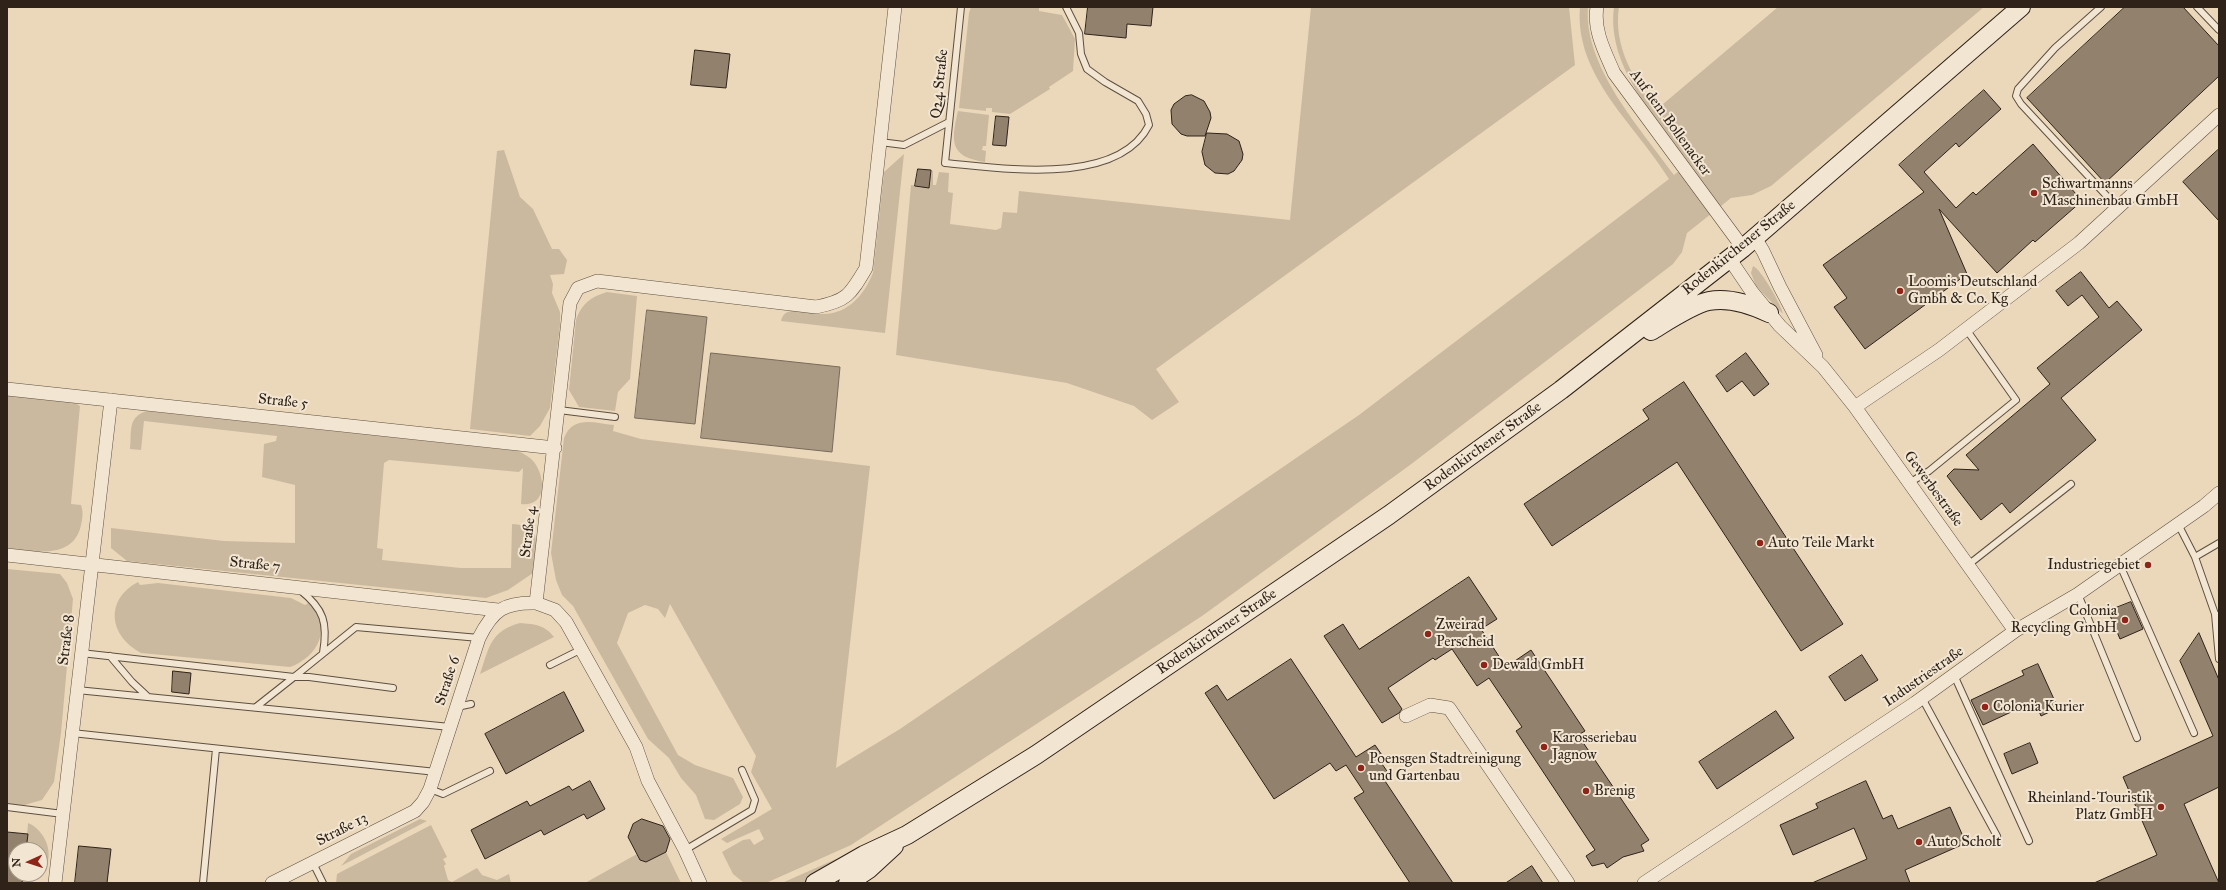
<!DOCTYPE html>
<meta charset="utf-8">
<style>
body{margin:0}
#map{position:relative;width:2226px;height:890px;overflow:hidden;background:#ebd8ba;font-family:"IM FELL Great Primer",serif}
canvas{display:block}
.frame{position:absolute;inset:0;border:8px solid #2f2219;pointer-events:none}
.north{position:absolute;left:8px;top:842px;width:40px;height:40px;box-sizing:border-box;background:#f2e6d2;border:1px solid #a49888;border-radius:50%;rotate:267deg;font-size:11px;font-weight:700;line-height:16px;text-align:center;color:#2f2219}
.north::after{content:'';display:block;margin:auto;width:14px;height:18px;background:#8f2418;clip-path:polygon(50% 0,100% 100%,50% 72%,0 100%)}
</style>
<div id="map">
<canvas width="2226" height="890"></canvas>
<div class="frame"></div>
<div class="north">N</div>
</div>
<script>
const ctx = document.querySelector('canvas').getContext('2d');
ctx.lineJoin = 'round';
function fill(path, color) {
  ctx.fillStyle = color;
  ctx.fill(path, 'evenodd');
}
function strokePath(path, color, width, dash) {
  ctx.strokeStyle = color;
  ctx.lineWidth = width;
  ctx.lineCap = dash ? 'butt' : 'round';
  ctx.setLineDash(dash || []);
  ctx.stroke(path);
}
function drawText(font, color, halo, rows, align = 'center') {
  ctx.font = font + ' "IM FELL Great Primer",serif';
  ctx.lineWidth = 4;
  ctx.setLineDash([]);
  ctx.textBaseline = 'middle';
  ctx.strokeStyle = halo;
  ctx.fillStyle = color;
  for (const [text, x, y, turn = 0] of rows) {
    ctx.save();
    ctx.translate(x, y);
    ctx.rotate((+turn || 0) * Math.PI / 180);
    ctx.textAlign = isNaN(turn) ? turn : align;
    if (halo) ctx.strokeText(text, 0, 0);
    ctx.fillText(text, 0, 0);
    ctx.restore();
  }
}
fill(new Path2D(`
 M971,7H1039V11L1062,15L1075,39L1073,71L1049,87L1050,89L1010,114L992,112V108H986V111L959,108L969,13Z
 M1311,7H1569L1575,65L1156,369L1179,402L1152,420L1134,406L1067,383L896,355L911,185L929,187L931,170L933,171V185H936L939,172L949,173L948,192L953,193L950,224L996,230L1001,228L1003,212L1017,213L1019,191L1290,220Z
 M1580,7H1588C1583,66 1641,129 1674,175L1688,164C1657,118 1606,67 1614,7H1619C1613,47 1634,79 1656,110L1778,7H1984L1771,186L1752,195L1731,198L1687,233L1682,252L1673,264L1410,465L1202,616L851,845L766,883L743,882L733,874L722,852L743,840L750,839L754,845L764,839L759,829L727,843L721,839L772,809L751,772L756,756L670,604L665,618L658,609L645,605L628,613L617,643L678,755L695,765L733,778L743,797L740,804L714,820L705,819L696,795L681,778L669,758L648,739L573,606L562,595L556,580L551,553L564,438C573,415 594,423 614,425L613,431L641,439L870,466L836,768L900,729L1359,415L1669,179C1636,125 1574,76 1580,7Z
 M958,111L989,115L986,146H983L982,150L986,151L985,162C949,157 951,141 958,111Z
 M504,150L520,197L533,209L552,249H559L567,260L564,274L550,275L553,284L552,293L560,312V326L550,408L540,426L530,436L470,429L497,151Z
 M904,154L885,333L781,321C782,316 785,312 791,311C801,310 812,314 823,314C848,314 864,295 873,273L884,172Z
 M1753,266C1761,269 1782,306 1783,314L1756,286L1751,273Z
 M607,292L637,296L630,379L618,392L615,411L579,407L569,390L576,320C582,303 591,297 607,292Z
 M7,395L73,402L80,406L71,504L81,505C84,513 82,521 80,529C70,560 31,551 7,548Z
 M146,411L518,451C524,454 530,457 534,462C546,478 547,507 521,504L523,468L519,472L389,460L384,463L377,548L383,549L382,560L461,568H511L512,524C545,525 536,549 533,573L508,590L486,598L127,561L111,548V528L224,541L295,543V485L262,477L264,444L276,441L277,436L144,421L141,450L130,449C132,432 127,418 146,411Z
 M7,569L60,574L67,583L73,599L61,733L54,782L42,800L21,806L7,804Z
 M138,582L140,585L158,583L291,598L305,605L308,603C333,626 319,657 290,667L141,653C109,636 104,600 138,582Z
 M520,623C535,624 545,625 554,637L480,674C489,648 490,631 520,623Z
 M420,819L427,821L341,866L351,854Z
 M28,823C43,829 53,849 47,864C43,873 37,877 31,883H22L23,874H40V850H26Z
 M431,825L447,857L443,859L446,864L444,866L448,880L452,882L477,868L482,875L497,880L509,874L511,883H336L337,874Z
 M854,851L808,883H782Z
 M666,852L681,883H585L637,854L646,862Z`), '#cbb99f');
const water = new Path2D(`
 M647,310L707,317L695,424L635,418Z
 M711,353L840,367L832,452L701,438Z`);
fill(water, '#ab9a83');
strokePath(water, '#796a59', 1);
const building = new Path2D(`
 M1088,7H1153L1151,26L1127,24L1126,38L1085,34Z
 M2125,7H2183L2219,46V76L2105,183L2027,98Z
 M695,50L730,54L726,88L691,85Z
 M1984,90L2001,109L1959,147L1956,143L1924,172L1956,208L1973,192L1976,195L2033,144L2082,201L2035,242L2033,240L1997,273L1939,209L1967,274L1865,349L1834,307L1847,298L1823,265L1924,192L1899,165Z
 M1192,95L1204,101L1210,112L1211,118L1205,136H1187L1181,134L1172,124L1171,110L1174,104L1185,96Z
 M996,116L1009,117L1006,146L993,145Z
 M1207,133L1227,134L1239,141L1243,154L1242,160L1234,171L1228,174L1215,173L1205,165L1202,152Z
 M2219,149V221L2183,182Z
 M918,169L931,170L929,188L915,186Z
 M2081,272L2109,308L2117,301L2142,330L2061,398L2096,440L2010,513L2002,503L1981,520L1947,476L1954,469L1979,470L1966,455L2050,384L2037,368L2099,317L2082,295L2068,306L2056,291Z
 M1746,353L1769,384L1754,396L1742,381L1727,392L1716,376Z
 M1684,382L1843,624L1801,651L1677,462L1552,546L1524,504L1649,419L1643,410Z
 M1469,577L1497,619L1481,629L1506,667L1531,650L1585,731L1578,735L1649,840L1641,845L1644,851L1623,857L1607,868L1604,863L1592,866L1586,856L1595,850L1516,731L1522,727L1489,678L1477,686L1452,649L1435,660L1433,658L1388,688L1402,709L1399,713L1382,723L1324,636L1343,624L1359,649Z
 M2131,602L2143,629L2120,639L2108,611Z
 M2199,633L2219,680V787L2184,804L2219,883H2094L2157,855L2123,777L2213,736L2180,661Z
 M1862,655L1878,680L1845,701L1829,677Z
 M1291,659L1356,757L1375,745L1384,758L1380,761L1389,774L1383,778L1453,883H1410L1354,798L1364,792L1346,765L1336,771L1330,763L1274,799L1205,693L1217,685L1227,700Z
 M2038,664L2058,708L2041,716L2035,701L1983,725L1971,700L2024,675L2022,671Z
 M173,671L191,673L189,694L172,692Z
 M564,692L584,731L506,774L485,734Z
 M1776,711L1794,738L1717,789L1699,762Z
 M2030,743L2038,763L2012,774L2004,754Z
 M590,781L605,809L587,819L584,814L544,835L541,830L485,859L471,830L527,801L530,806L569,786L572,790Z
 M1866,781L1883,819L1892,815L1898,829L1950,807L1966,843L1905,870L1910,883H1812L1867,859L1854,828L1793,855L1780,825L1818,808L1816,804Z
 M642,819L663,826L670,839L666,852L646,862L640,860L628,837L633,824Z
 M7,832L28,834L26,850H16V874H23L22,883H7Z
 M79,846L111,849L107,883H75Z
 M1532,866L1543,883H1506Z`);
fill(building, '#91816d');
strokePath(building, '#2f2219', 1);
const service = new Path2D(`
 M961,7L945,163C1001,168 1118,187 1149,125L1146,114L1138,101L1105,82L1087,69L1081,54L1079,33L1066,7
 M2101,7L2055,48L2018,89L2016,96L2021,104L2118,208
 M2197,7L2219,30
 M880,142L904,145L949,122
 M559,410L615,417
 M1909,483L1929,471L2016,400L1966,329
 M2178,524L2195,557L2219,543
 M2195,557L2215,614
 M1968,565L2071,484
 M2120,565L2194,733
 M300,590C324,609 328,623 323,653
 M2078,594L2137,738
 M2219,616L2215,614L2219,659
 M81,653L294,677L356,627L479,638
 M110,656L132,682L147,696
 M550,665L582,649
 M1954,675L2029,841
 M77,690L450,727
 M1922,698L1997,836
 M256,707L294,677H309L393,688
 M457,707L471,704
 M72,733L436,772
 M430,789L443,794L490,771
 M7,807L63,814
 M685,850L752,810L755,800L742,770
 M313,863L323,883
 M203,883L216,749`);
const minor = new Path2D(`
 M1597,7C1593,30 1605,52 1614,73L1743,248
 M1755,238L1763,251L1780,287L1816,355
 M1729,258L1752,292L1780,326L1823,367L1855,407L2015,631
 M7,389L555,448
 M1855,407L1939,350L2079,243L2219,115
 M7,555L498,610
 M1406,716L1430,705L1449,708L1568,883
 M55,883L111,400
 M272,883L415,811L423,802L430,789L479,638C493,610 504,602 536,603
 M700,883L685,850L648,781L636,747L566,622L555,610L536,603L570,303L578,288L597,281L816,307C847,301 850,295 866,268L895,7
 M1644,883L1915,703L2015,631L2078,594L2204,506L2219,493`);
const secondary = new Path2D(`
 M1651,331C1666,322 1693,304 1709,301C1729,297 1752,305 1769,313
 M815,883L864,855L907,835L1036,755L1389,515L1561,390L1743,248L2021,7
 M848,883L869,869L894,846`);
strokePath(service, '#5e5041', 8);
strokePath(minor, '#5e5041', 14);
strokePath(secondary, '#2f2219', 20);
strokePath(service, '#f2e6d2', 6);
strokePath(minor, '#f2e6d2', 13);
strokePath(secondary, '#f2e6d2', 18);
for (const [x, y, r, color] of [
 [2034,193,4,"#8f2418"],
 [1900,291,4,"#8f2418"],
 [1760,543,4,"#8f2418"],
 [2148,565,4,"#8f2418"],
 [2125,620,4,"#8f2418"],
 [1428,634,4,"#8f2418"],
 [1484,665,4,"#8f2418"],
 [1985,707,4,"#8f2418"],
 [1544,747,4,"#8f2418"],
 [1361,768,4,"#8f2418"],
 [1586,791,4,"#8f2418"],
 [2161,807,4,"#8f2418"],
 [1919,842,4,"#8f2418"]
]) {
  const dot = new Path2D();
  dot.arc(x, y, r, 0, 2 * Math.PI);
  ctx.fillStyle = color;
  ctx.fill(dot);
  strokePath(dot, '#f2e6d2', 1.5);
}
drawText('15px', '#2f2219', '#f2e6d2', [
 ["Q24 Straße",940,84,-84],
 ["Auf dem Bollenacker",1670,123,54],
 ["Rodenkirchener Straße",1739,248,-39],
 ["Straße 5",283,402,6],
 ["Rodenkirchener Straße",1483,447,-36],
 ["Gewerbestraße",1933,489,54],
 ["Straße 4",529,532,-83],
 ["Straße 7",255,565,6],
 ["Rodenkirchener Straße",1217,632,-34],
 ["Straße 8",67,640,-83],
 ["Industriestraße",1924,677,-35],
 ["Straße 6",448,681,-72],
 ["Straße 13",342,830,-27]
]);
drawText('15px', '#2f2219', '#f2e6d2', [
 ["Schwartmanns",2042,184],
 ["Maschinenbau GmbH",2042,201],
 ["Loomis Deutschland",1908,282],
 ["Gmbh & Co. Kg",1908,299],
 ["Auto Teile Markt",1768,543],
 ["Industriegebiet",2140,565,"right"],
 ["Colonia",2117,611,"right"],
 ["Recycling GmbH",2117,628,"right"],
 ["Zweirad",1436,625],
 ["Perscheid",1436,642],
 ["Dewald GmbH",1492,665],
 ["Colonia Kurier",1993,707],
 ["Karosseriebau",1552,738],
 ["Jagnow",1552,755],
 ["Poensgen Stadtreinigung",1369,759],
 ["und Gartenbau",1369,776],
 ["Brenig",1594,791],
 ["Rheinland-Touristik",2153,798,"right"],
 ["Platz GmbH",2153,815,"right"],
 ["Auto Scholt",1927,842]
], 'left');
</script>
